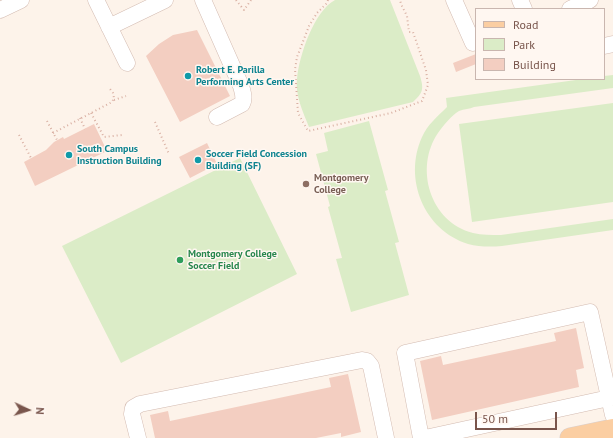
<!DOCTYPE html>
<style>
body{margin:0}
#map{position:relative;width:613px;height:438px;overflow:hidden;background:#fdf3ea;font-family:"PT Sans",sans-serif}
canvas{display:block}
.legend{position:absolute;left:475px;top:8px;width:130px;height:72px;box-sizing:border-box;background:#fff7f1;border:1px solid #c9b6af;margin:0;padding:5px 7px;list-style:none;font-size:12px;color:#79554c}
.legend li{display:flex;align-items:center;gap:8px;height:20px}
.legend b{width:20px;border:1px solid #c9b6af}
.north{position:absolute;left:8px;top:390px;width:40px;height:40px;-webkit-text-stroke:3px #fff7f1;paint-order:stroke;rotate:94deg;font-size:11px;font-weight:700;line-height:16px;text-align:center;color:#79554c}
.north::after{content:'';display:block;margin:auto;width:14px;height:18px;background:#79554c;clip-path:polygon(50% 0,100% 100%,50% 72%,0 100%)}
.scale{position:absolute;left:475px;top:412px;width:82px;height:18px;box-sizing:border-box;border:2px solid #79554c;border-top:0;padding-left:5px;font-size:12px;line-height:14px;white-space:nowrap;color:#79554c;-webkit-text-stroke:3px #fff7f1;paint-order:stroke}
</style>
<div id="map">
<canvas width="613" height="438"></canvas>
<ul class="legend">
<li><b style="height:5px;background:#fbcea2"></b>Road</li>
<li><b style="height:11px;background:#dbecc7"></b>Park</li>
<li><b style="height:11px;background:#f3cec1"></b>Building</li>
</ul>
<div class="north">N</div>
<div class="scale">50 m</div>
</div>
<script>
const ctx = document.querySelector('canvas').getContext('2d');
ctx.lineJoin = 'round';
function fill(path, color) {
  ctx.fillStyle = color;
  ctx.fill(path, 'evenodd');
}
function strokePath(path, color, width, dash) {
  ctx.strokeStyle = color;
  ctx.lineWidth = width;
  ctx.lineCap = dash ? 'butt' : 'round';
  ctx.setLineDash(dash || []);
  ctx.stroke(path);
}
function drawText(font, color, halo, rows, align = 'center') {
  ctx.font = font + ' "PT Sans",sans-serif';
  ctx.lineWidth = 3;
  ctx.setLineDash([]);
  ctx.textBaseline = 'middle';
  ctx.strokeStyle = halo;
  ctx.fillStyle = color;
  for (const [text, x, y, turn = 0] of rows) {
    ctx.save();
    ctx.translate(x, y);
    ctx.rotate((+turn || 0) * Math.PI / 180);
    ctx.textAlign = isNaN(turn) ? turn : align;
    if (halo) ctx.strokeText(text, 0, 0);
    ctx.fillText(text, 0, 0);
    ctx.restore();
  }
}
fill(new Path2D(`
 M335,0H390L420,76C424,89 423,93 413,102L309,127C303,112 295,95 297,79C299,56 314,11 335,0Z
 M613,75V88L474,107C470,109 464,109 459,111C451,116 443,126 438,133C414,168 430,222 473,233C482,235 491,235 501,235L613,219V230L502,246C491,247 479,247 468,244C424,230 403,179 422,137C427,125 438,116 447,107L446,98L583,79H604V76Z
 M613,103V202L472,222L459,124Z
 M369,121L388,190L385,191L399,242L395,243L409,295L351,312L336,259L342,258L328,207L330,206L316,154L328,151L324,133Z
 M240,158L297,274L121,363L62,246Z`), '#dbecc7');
fill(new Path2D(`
 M197,30L230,96L180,122L146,56L159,44L173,35Z
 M476,54V64L456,72L453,63Z
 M94,124L107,151L35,186L24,162L46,150L54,142L63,137L64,139Z
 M207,143L217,164L190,178L179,157Z
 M576,328L584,368L576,370L579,387L432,420L420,361L441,356L443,365L556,341L554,333Z
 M348,374L361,432L341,437V433L316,438H155L150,415L168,411L170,421L331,387L329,378Z`), '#f3cec1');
const minor = new Path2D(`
 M96,0L127,63
 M203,0L241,86C243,93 245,98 242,104L217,117
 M454,0L473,43L476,42
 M520,0L524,9
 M570,9L590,0
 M0,10L21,0
 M109,27L165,0
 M604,46L613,44
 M138,438L132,414L133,408L140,404L362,360L367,361L371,366L386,438
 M421,438L405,353L590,312L613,415
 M425,438L609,398`);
const major = new Path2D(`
 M570,438L613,429`);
strokePath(minor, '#d3bbb1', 17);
strokePath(major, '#d9cfcd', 21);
strokePath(new Path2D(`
 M236,0L244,10L251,0
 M328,0L327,3L317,13L309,26L297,57L295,69L298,113L308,131L391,113L422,101L428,85L426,70L413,32H409L407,16L401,4L400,0
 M114,100L126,96
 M91,113L104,137L122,135
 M80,118L85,129
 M47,121L57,140
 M155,122L169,154
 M53,133L112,102L114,98L113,93L110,89
 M19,135L31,158`), '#d9b0a3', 2, [1, 3]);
strokePath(minor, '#fff', 16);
strokePath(major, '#fbcea2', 20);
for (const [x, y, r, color] of [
 [188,76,4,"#0f9aa8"],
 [69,155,4,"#0f9aa8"],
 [198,160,4,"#0f9aa8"],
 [306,184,4,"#8d6e63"],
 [180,260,4,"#2e9e5b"]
]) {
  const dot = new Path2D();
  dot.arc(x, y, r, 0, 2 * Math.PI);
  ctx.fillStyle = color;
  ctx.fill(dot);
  strokePath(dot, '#fff7f1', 1.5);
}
drawText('bold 10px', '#0d838f', '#fff7f1', [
 ["Robert E. Parilla",196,70],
 ["Performing Arts Center",196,82],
 ["South Campus",77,149],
 ["Instruction Building",77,161],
 ["Soccer Field Concession",206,154],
 ["Building (SF)",206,166]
], 'left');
drawText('bold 10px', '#785e54', '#fff7f1', [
 ["Montgomery",314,178],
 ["College",314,190]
], 'left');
drawText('bold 10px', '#27864d', '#fff7f1', [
 ["Montgomery College",188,254],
 ["Soccer Field",188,266]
], 'left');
</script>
